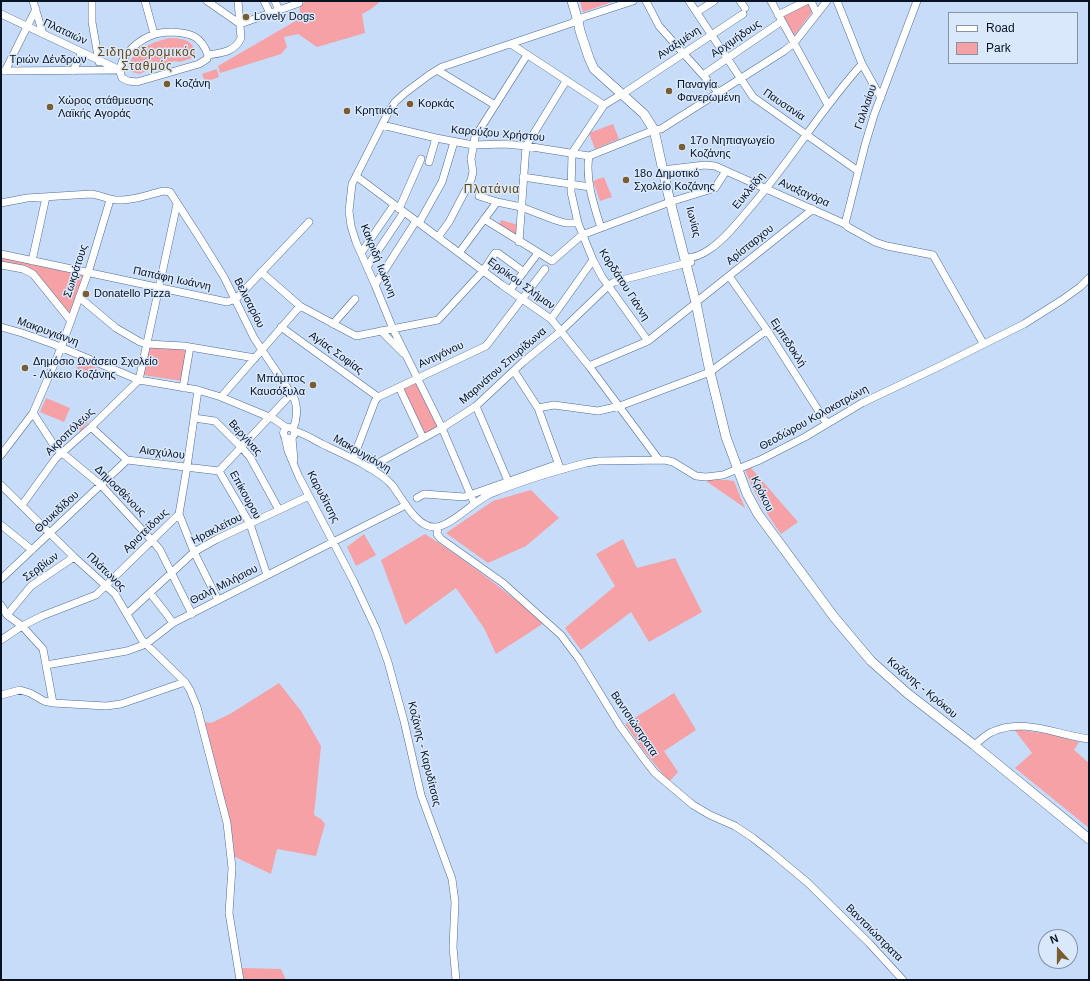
<!DOCTYPE html>
<meta charset="utf-8">
<style>
body{margin:0}
#map{position:relative;width:1090px;height:981px;overflow:hidden;background:#c7dcf9;font-family:Helvetica,sans-serif}
canvas{display:block}
.frame{position:absolute;inset:0;border:2px solid #071323;pointer-events:none}
.legend{position:absolute;left:948px;top:12px;width:130px;height:52px;box-sizing:border-box;background:#dae8fc;border:1px solid #8693a5;margin:0;padding:5px 7px;list-style:none;font-size:12px;color:#071323}
.legend li{display:flex;align-items:center;gap:8px;height:20px}
.legend b{width:20px;border:1px solid #8693a5}
.north{position:absolute;left:1038px;top:929px;width:40px;height:40px;box-sizing:border-box;background:#dae8fc;border:1px solid #8693a5;border-radius:50%;rotate:339deg;font-size:11px;font-weight:700;line-height:16px;text-align:center;color:#071323}
.north::after{content:'';display:block;margin:auto;width:14px;height:18px;background:#795c30;clip-path:polygon(50% 0,100% 100%,50% 72%,0 100%)}
</style>
<div id="map">
<canvas width="1090" height="981"></canvas>
<div class="frame"></div>
<ul class="legend">
<li><b style="height:5px;background:#fff"></b>Road</li>
<li><b style="height:11px;background:#f5a1a5"></b>Park</li>
</ul>
<div class="north">N</div>
</div>
<script>
const ctx = document.querySelector('canvas').getContext('2d');
ctx.lineJoin = 'round';
function fill(path, color) {
  ctx.fillStyle = color;
  ctx.fill(path, 'evenodd');
}
function strokePath(path, color, width, dash) {
  ctx.strokeStyle = color;
  ctx.lineWidth = width;
  ctx.lineCap = dash ? 'butt' : 'round';
  ctx.setLineDash(dash || []);
  ctx.stroke(path);
}
function drawText(font, color, halo, rows, align = 'center') {
  ctx.font = font + ' Helvetica,sans-serif';
  ctx.lineWidth = 3;
  ctx.setLineDash([]);
  ctx.textBaseline = 'middle';
  ctx.strokeStyle = halo;
  ctx.fillStyle = color;
  for (const [text, x, y, turn = 0] of rows) {
    ctx.save();
    ctx.translate(x, y);
    ctx.rotate((+turn || 0) * Math.PI / 180);
    ctx.textAlign = isNaN(turn) ? turn : align;
    if (halo) ctx.strokeText(text, 0, 0);
    ctx.fillText(text, 0, 0);
    ctx.restore();
  }
}
fill(new Path2D(`
 M309,1H381L371,9L362,14L365,33L317,47L298,34L284,37L287,47L281,54L220,73L218,66L299,19L300,7L302,3Z
 M580,1H615L583,12Z
 M807,2L812,12L794,36L782,15Z
 M169,38C182,39 193,38 195,54L190,59L180,62L175,61L155,66L140,74L132,72L129,64C137,47 152,43 169,38Z
 M217,69L219,77L205,82L202,74Z
 M613,124L619,139L595,149L589,133Z
 M604,177L612,197L600,201L593,181Z
 M501,220L518,225L516,237L499,225Z
 M1,257L71,272L70,275L79,277L80,274L83,275L71,315L36,273L1,262Z
 M149,346L188,349L182,381L143,375Z
 M80,361L99,369L96,377L76,369Z
 M416,382L438,427L423,434L402,388Z
 M46,398L70,408L64,422L40,412Z
 M83,413L90,419L81,431L74,425Z
 M751,468L798,522L781,534C766,513 754,493 745,470Z
 M707,480H727L734,481L745,508L706,481Z
 M531,490L559,518L526,546L488,563L446,533L493,501Z
 M364,534L376,555L356,566L347,547Z
 M425,534C467,561 506,591 544,623L496,654L484,628L456,588L405,625L381,560Z
 M623,539L637,568L675,558L702,612L649,642L631,612L581,650L565,628L615,586L596,554Z
 M279,683L301,711L321,746L314,815L321,819L325,824L316,856L277,849L271,874L233,856L234,847L228,820L205,722L211,723L230,714Z
 M674,693L696,730L664,751L678,772L669,782L641,747L625,724Z
 M1014,729L1049,734L1079,742L1074,750L1089,763V828L1015,768L1032,753Z
 M242,968L281,969L286,980H244Z`), '#f5a1a5');
const minor = new Path2D(`
 M33,1L43,34
 M92,1V22L99,62
 M145,1L154,34
 M207,1L240,24
 M264,1L270,13
 M275,1L279,10
 M646,1L659,26L719,93
 M689,1L753,97L858,171
 M740,1L745,8
 M771,1L828,105
 M811,1L817,14
 M837,1L862,64L881,98
 M697,12L714,1
 M1,14L120,70
 M778,15L806,1
 M240,24L299,3V1
 M172,32C191,33 201,36 208,55L207,59L199,64L137,82L128,81L122,78C114,61 136,42 150,36C157,33 164,32 172,32Z
 M511,44L604,105
 M208,55C221,53 235,52 241,38L238,1
 M437,70L495,105
 M1,71L117,70
 M5,71L36,9
 M73,71L82,52
 M703,75L782,21
 M627,91L743,14
 M622,94L604,105L572,153L571,192L578,223L593,260L602,277L648,341
 M382,125L436,138L473,145L505,144L526,146L589,156
 M589,156L654,130L661,129L784,51L794,43L827,1
 M589,156C585,179 594,206 601,228
 M429,162L436,138
 M662,170L705,165L715,166L845,224L848,227L875,242L887,246L933,255L983,343
 M356,176L502,285L551,319L589,366L659,460
 M523,177L590,187
 M479,196L497,202L521,207L555,220L565,223H578
 M1,203L27,198L91,194C101,195 108,200 118,200C133,201 149,194 164,191L170,192L201,240L224,277L254,338L294,398C298,407 297,420 293,429
 M399,209L421,159
 M484,219L552,261L582,235L670,202L715,188L726,171
 M419,223L442,182L454,142
 M845,224L865,145L874,115L917,1
 M438,237L449,222L471,180L473,172L471,159L475,137L527,55
 M519,242L526,146L566,81
 M361,253L394,205
 M459,253L497,202
 M1,254L227,302L236,299L309,222
 M685,258C693,258 703,254 710,249C726,238 738,222 750,208C790,162 821,109 862,64
 M32,261L46,197
 M1,265L23,269L33,274L71,321
 M367,267L404,212
 M261,272L300,306L356,336L438,320L483,271L495,253H498L524,272
 M729,276L767,330L827,424
 M375,285L416,221
 M510,290L538,253
 M79,297L116,328L140,342L147,344L184,346L255,358
 M700,299L813,209
 M551,319L593,260
 M333,324L355,299
 M1,327L22,333L53,344L139,380L198,390L221,397L274,419L287,428
 M281,327L378,397
 M381,331L403,353
 M589,366L648,341L696,303
 M514,371L538,408L560,468
 M399,387L423,438
 M183,388L190,347
 M221,397L300,306
 M476,406L508,481
 M538,408L554,405L598,411L620,406L710,372L767,330
 M33,413L55,447L101,485L156,545L160,550L192,614
 M194,418L215,421L241,447L250,457L279,510
 M91,427L127,460L219,471
 M283.5 433a5.5 5.5 0 1 1 11 0a5.5 5.5 0 1 1-11 0Z
 M295,431C305,434 313,439 322,444C341,453 378,469 392,485C402,498 417,529 436,527C452,525 473,502 490,494C519,482 555,471 586,463L598,461L665,460L673,462L696,476L706,477L723,475L760,460L805,437L862,403L940,366L1024,324L1062,300L1080,287L1089,278
 M285,437L288,451L299,477L353,580L376,629L388,662L404,721L421,795L452,879L455,902L453,947L456,980
 M292,438L294,460
 M1,455L33,413L61,348L88,273L110,200
 M353,459L375,401L378,397L486,346L545,269
 M369,468L442,428L476,406L523,362L561,331L609,285L614,282L691,262
 M219,471L250,524L267,575
 M219,471L291,394
 M1,485L74,557L115,594L142,640L185,682L190,690L197,707L227,823L232,868L229,913L240,980
 M417,498L424,494L464,497L558,464
 M474,503L442,428L393,329L375,285L356,242L351,226L349,211L352,184L389,111L395,102L405,93L429,75L442,67L572,23L584,17L633,1
 M22,505L56,458L91,427L139,380L177,204
 M179,514L194,552L218,600
 M1,525L32,550
 M438,527L437,534L441,539L503,583L561,635L579,659L620,726L644,759L655,773L693,805L710,815L735,826L753,838L771,852L808,883L869,943L903,980
 M1,579L127,460
 M150,593L165,612L173,623
 M1,605L7,615L22,626L43,649L53,703
 M127,614L194,552L217,539L309,496
 M7,615L31,586L74,557
 M1,640L22,626L42,616L96,595L179,514L187,467L198,390
 M46,665L127,651L146,644L173,623L406,505
 M1,695L20,690L30,693L44,701L53,703L106,706L121,704L185,682
 M974,745C980,741 985,735 992,732C1023,717 1057,735 1089,739`);
const major = new Path2D(`
 M572,1L578,21L580,31L589,58L594,69L644,114L654,130L668,193L696,303L710,372L726,437L747,494L758,514L834,617L871,661L907,693L974,745L1089,839`);
strokePath(minor, '#4e6c97', 8);
strokePath(major, '#4e6c97', 10);
strokePath(minor, '#fff', 7);
strokePath(major, '#fff', 9);
for (const [x, y, r, color] of [
 [246,17,4,"#795c30"],
 [167,84,4,"#795c30"],
 [669,91,4,"#795c30"],
 [410,104,4,"#795c30"],
 [50,107,4,"#795c30"],
 [347,111,4,"#795c30"],
 [682,147,4,"#795c30"],
 [626,180,4,"#795c30"],
 [86,294,4,"#795c30"],
 [25,368,4,"#795c30"],
 [313,385,4,"#795c30"]
]) {
  const dot = new Path2D();
  dot.arc(x, y, r, 0, 2 * Math.PI);
  ctx.fillStyle = color;
  ctx.fill(dot);
  strokePath(dot, '#dae8fc', 1.5);
}
drawText('11px', '#071323', '#dae8fc', [
 ["Lovely Dogs",254,17],
 ["Κοζάνη",175,84],
 ["Παναγία",677,85],
 ["Φανερωμένη",677,98],
 ["Χώρος στάθμευσης",58,101],
 ["Λαϊκής Αγοράς",58,114],
 ["Κορκάς",418,104],
 ["Κρητικός",355,111],
 ["17ο Νηπιαγωγείο",690,141],
 ["Κοζάνης",690,154],
 ["18ο Δημοτικό",634,174],
 ["Σχολείο Κοζάνης",634,187],
 ["Donatello Pizza",94,294],
 ["Δημόσιο Ωνάσειο Σχολείο",33,362],
 ["- Λύκειο Κοζάνης",33,375],
 ["Μπάμπος",305,379,"right"],
 ["Καυσόξυλα",305,392,"right"]
], 'left');
drawText('11px', '#071323', '#dae8fc', [
 ["Πλαταιών",65,32,25],
 ["Αρχιμήδους",736,39,-34],
 ["Αναξιμένη",679,43,-34],
 ["Τριών Δένδρων",48,60],
 ["Παυσανία",784,105,34],
 ["Γαλιλαίου",866,107,-71],
 ["Καρούζου Χρήστου",498,134,5],
 ["Ευκλείδη",749,191,-50],
 ["Αναξαγόρα",804,193,24],
 ["Ιωνίας",693,222,76],
 ["Αρίσταρχου",750,245,-39],
 ["Κακριδή Ιωάννη",378,261,68],
 ["Σωκράτους",76,271,-72],
 ["Παπάφη Ιωάννη",172,279,12],
 ["Ερρίκου Σλήμαν",521,284,36],
 ["Κορδάτου Γιάννη",624,285,57],
 ["Βελισαρίου",249,303,63],
 ["Μακρυγιάννη",48,332,20],
 ["Εμπεδοκλή",788,343,57],
 ["Αγίας Σοφίας",336,353,36],
 ["Αντιγόνου",441,355,-25],
 ["Μαρινάτου Σπυρίδωνα",503,366,-41],
 ["Θεοδώρου Κολοκοτρώνη",814,418,-29],
 ["Ακροπόλεως",70,432,-44],
 ["Βεργίνας",245,438,48],
 ["Αισχύλου",162,453,7],
 ["Μακρυγιάννη",362,454,30],
 ["Δημοσθένους",120,491,45],
 ["Κρόκου",762,494,64],
 ["Επίκουρου",245,495,61],
 ["Καρυδίτσης",323,497,62],
 ["Θουκιδίδου",57,512,-43],
 ["Ηρακλείτου",217,529,-27],
 ["Αριστείδους",146,531,-44],
 ["Σερβίων",41,567,-36],
 ["Πλάτωνος",106,572,44],
 ["Θαλή Μιλήσιου",224,585,-27],
 ["Κοζάνης - Κρόκου",922,688,40],
 ["Βαντσιώστρατα",634,724,56],
 ["Κοζάνης - Καρυδίτσας",424,754,76],
 ["Βαντσιώστρατα",874,933,45]
]);
ctx.letterSpacing = '1px';
drawText('12px', '#64450d', '#dae8fc', [
 ["Σιδηροδρομικός",147,53],
 ["Σταθμός",147,67],
 ["Πλατάνια",492,190]
]);
ctx.letterSpacing = '0px';
</script>
